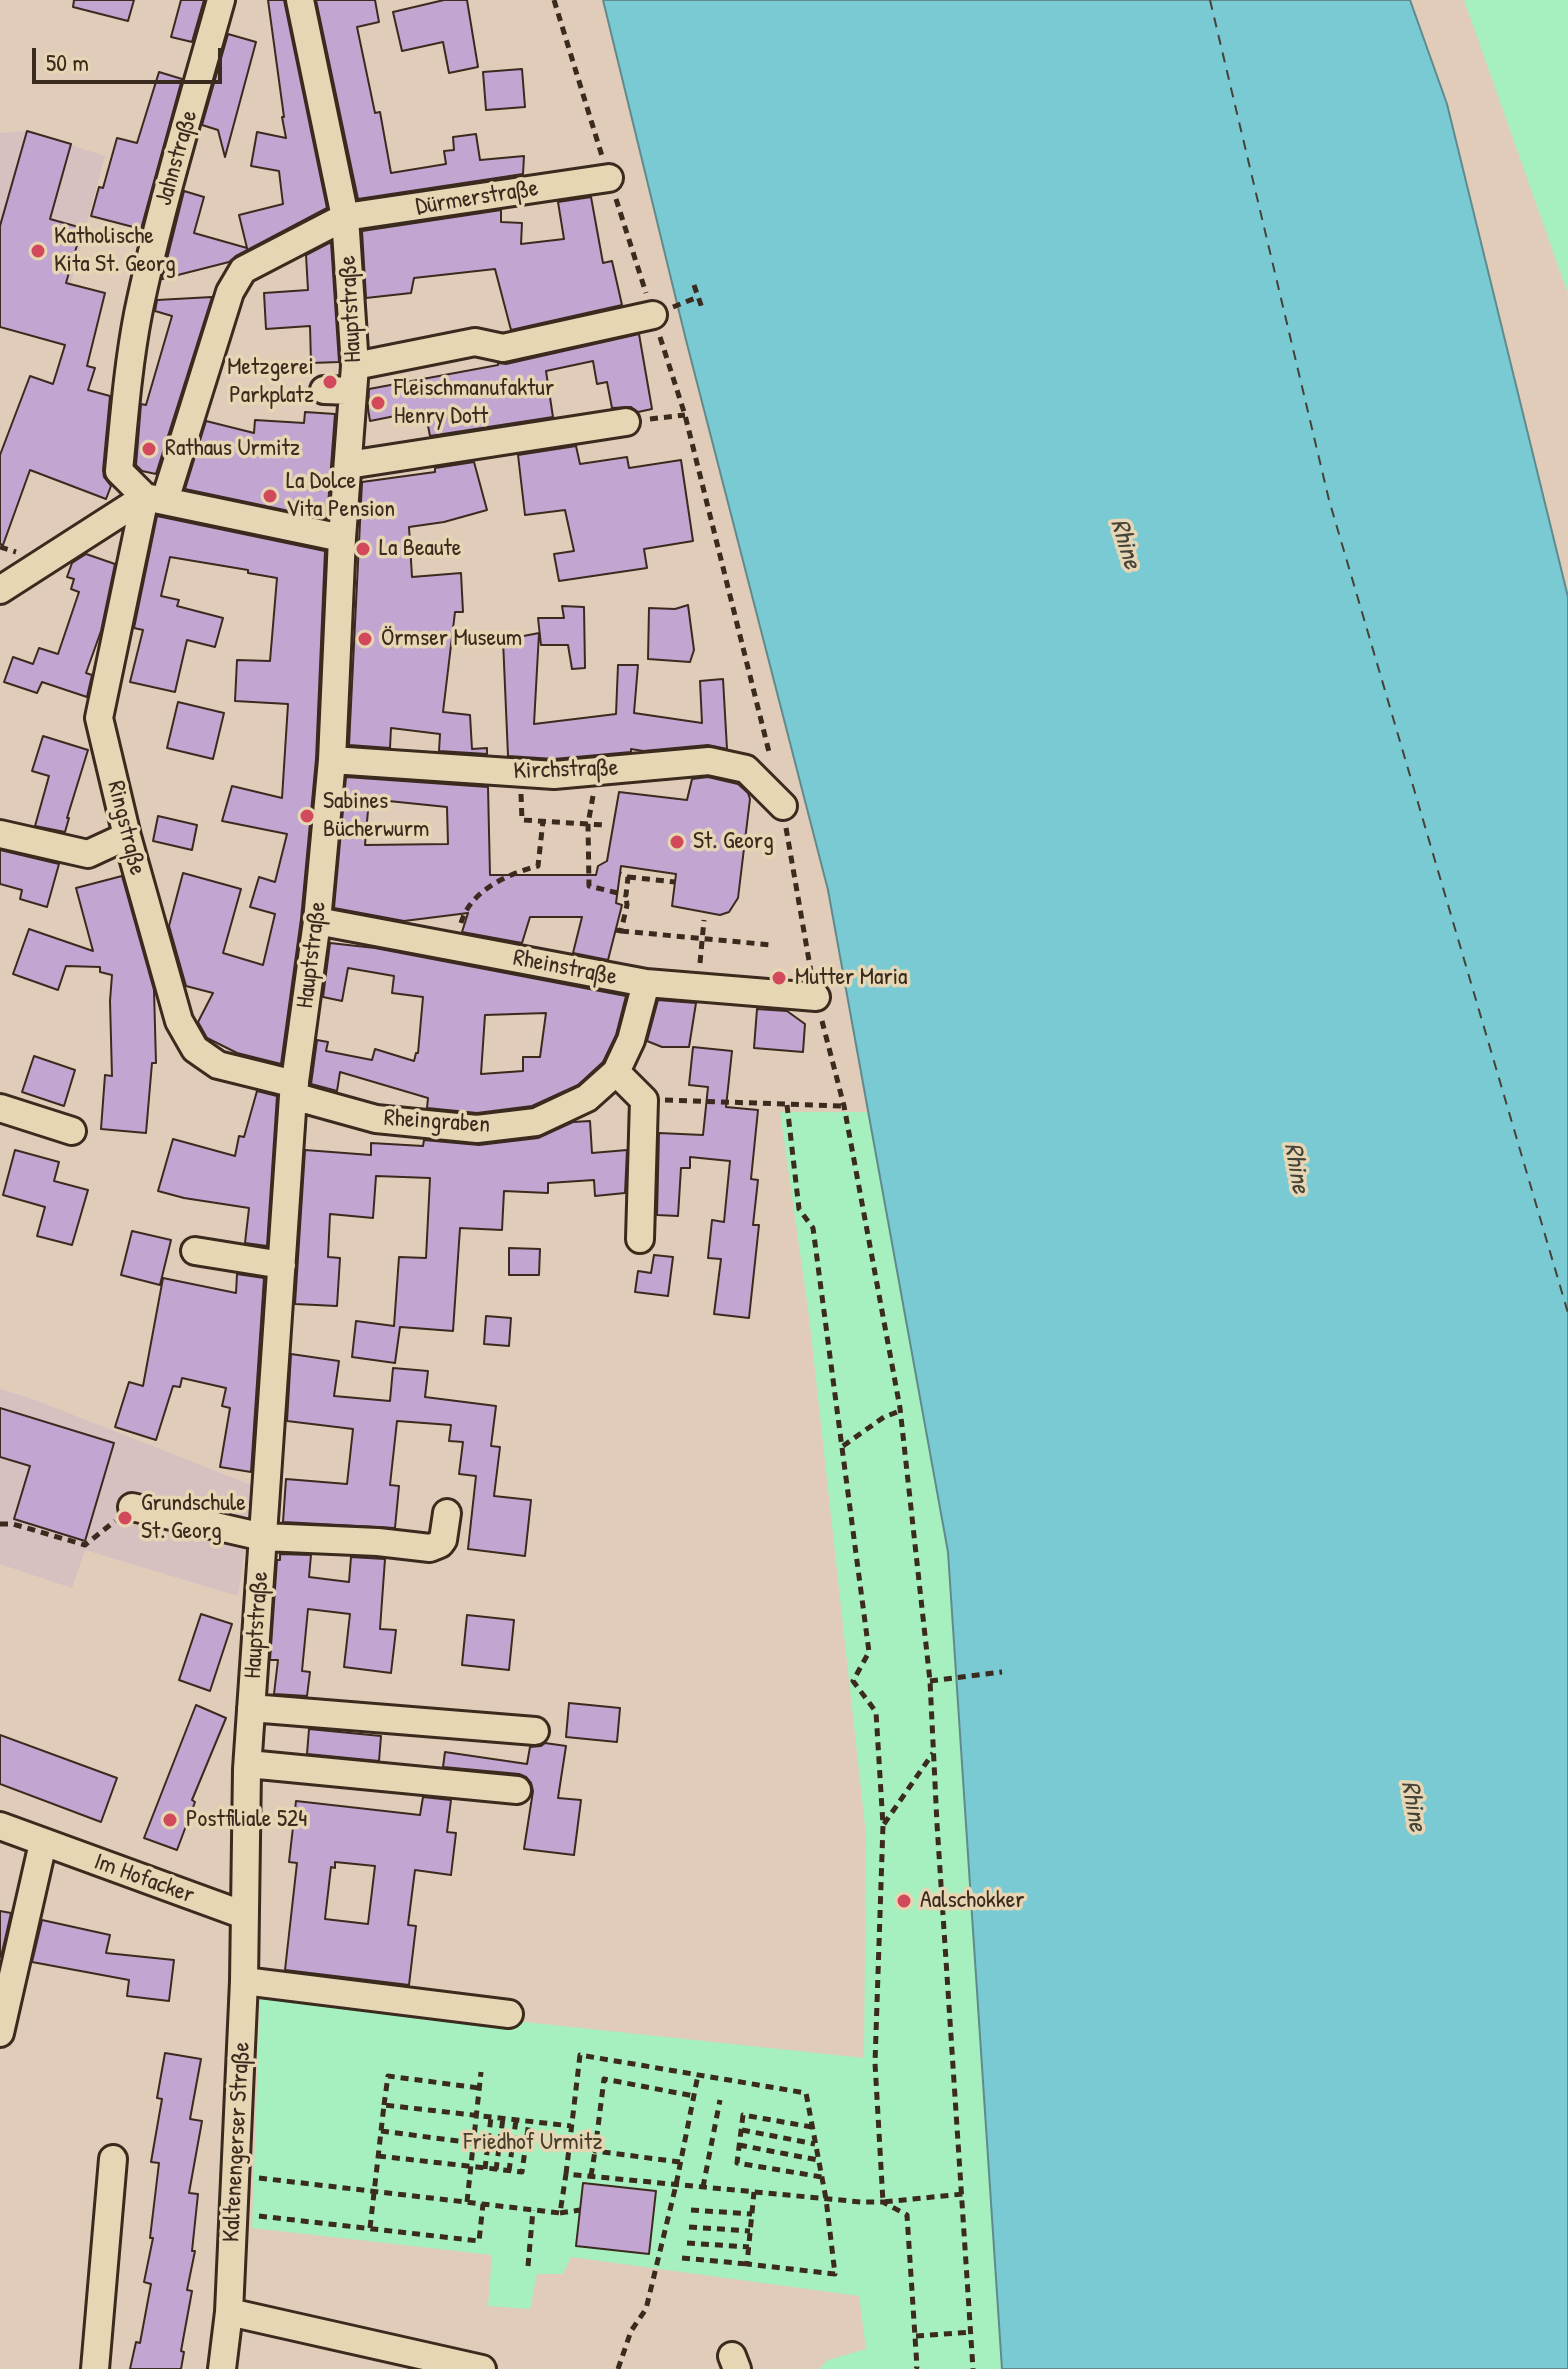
<!DOCTYPE html>
<meta charset="utf-8">
<style>
body{margin:0}
#map{position:relative;width:1568px;height:2369px;overflow:hidden;background:#e0ccb9;font-family:"Patrick Hand",sans-serif}
canvas{display:block}
.scale{position:absolute;left:32px;top:48px;width:190px;height:36px;box-sizing:border-box;border:4px solid #3b2a1e;border-top:0;padding-left:10px;font-size:24px;line-height:28px;white-space:nowrap;color:#3b2a1e;-webkit-text-stroke:6px #e7d6b3;paint-order:stroke}
</style>
<div id="map">
<canvas width="1568" height="2369"></canvas>
<div class="scale">50 m</div>
</div>
<script>
const ctx = document.querySelector('canvas').getContext('2d');
ctx.lineJoin = 'round';
function fill(path, color) {
  ctx.fillStyle = color;
  ctx.fill(path, 'evenodd');
}
function strokePath(path, color, width, dash) {
  ctx.strokeStyle = color;
  ctx.lineWidth = width;
  ctx.lineCap = dash ? 'butt' : 'round';
  ctx.setLineDash(dash || []);
  ctx.stroke(path);
}
function drawText(font, color, halo, rows, align = 'center') {
  ctx.font = font + ' "Patrick Hand",sans-serif';
  ctx.lineWidth = 7;
  ctx.setLineDash([]);
  ctx.textBaseline = 'middle';
  ctx.strokeStyle = halo;
  ctx.fillStyle = color;
  for (const [text, x, y, turn = 0] of rows) {
    ctx.save();
    ctx.translate(x, y);
    ctx.rotate((+turn || 0) * Math.PI / 180);
    ctx.textAlign = isNaN(turn) ? turn : align;
    if (halo) ctx.strokeText(text, 0, 0);
    ctx.fillText(text, 0, 0);
    ctx.restore();
  }
}
fill(new Path2D(`
 M27,131L105,156L55,343L0,327V133Z
 M0,1389L35,1400L254,1486L238,1596L85,1550L72,1588L0,1564Z`), '#d7c0c0');
fill(new Path2D(`
 M1464,0H1568V294Z
 M780,1112H868L948,1552L1002,2369H819L828,2360L866,2349L859,2296L571,2257L563,2274H537L530,2309L488,2306L492,2255L252,2228L260,1994L864,2058L866,1835L809,1316Z`), '#a6f0bf');
const water = new Path2D(`
 M603,0H1410L1447,104L1568,597V2369H1002L948,1552L828,890L686,340Z`);
fill(water, '#79cad3');
strokePath(water, '#608a8b', 2);
strokePath(new Path2D(`
 M1210,0L1329,500L1568,1313`), '#444239', 2, [10, 8]);
const building = new Path2D(`
 M74,0H134L128,21L73,7Z
 M181,0H204L192,42L171,37Z
 M268,0H284L327,208L236,256L229,262L162,279L184,191L204,197L194,233L247,248L239,215L283,204L279,171L251,166L257,132L286,138L282,117H284Z
 M316,0H375L379,22L357,27L375,113L380,112L391,173L446,164L444,151L454,150L453,137L476,134L480,160L524,156L523,174L358,199Z
 M444,0H467L478,67L449,73L443,42L402,51L393,12Z
 M228,34L256,42L225,157L218,130L202,125Z
 M522,69L525,107L486,110L483,72Z
 M159,72L182,79L141,229L91,216L99,187L103,188L117,138L137,143Z
 M27,131L71,144L50,219L82,228L66,283L105,293L87,366L95,368L88,390L110,396L103,470L104,477L111,486L106,499L30,470L3,545L0,544V455L30,376L53,384L65,345L0,327V226Z
 M591,197L603,263L612,261L622,305L511,330L495,269L414,278L411,293L366,298L362,231L501,210V222L522,223L521,244L564,239L558,202Z
 M331,242L339,362L311,363L310,326L266,329L264,293L308,290L306,255Z
 M212,297L156,474L142,471L136,465L141,404L146,405L172,316L155,311L157,300Z
 M639,334L652,409L638,412L631,407L612,408L607,382L597,384L593,361L546,371L553,417L430,436L425,410L370,421L368,409L369,389L498,365V363L506,364Z
 M305,412L335,414L327,519L185,489L206,421L254,433L255,420L304,423Z
 M576,446L580,464L627,457L629,468L681,460L693,541L644,549L647,568L559,581L554,554L574,551L565,510L525,515L518,455Z
 M474,462L487,510L444,522L409,527L412,577L461,573L463,612H455L443,712L470,715L472,749L487,748V754L439,751L440,734L391,728L390,748L349,745L362,482L435,472V468Z
 M157,516L325,551L316,759L301,919L281,1064L237,1053L207,1038L198,1022L213,993L186,986L169,926L183,873L241,889L223,953L263,965L275,914L250,907L259,877L275,882L287,834L222,821L232,786L282,798L288,704L235,701L237,660L270,661L277,578L248,573V570L170,557L161,596L179,600L177,606L223,618L215,647L187,640L175,692L130,682L143,630L134,628Z
 M86,554L115,564L101,631L86,673L92,675L87,697L42,682L37,693L4,682L13,657L33,664L39,648L58,654L79,592L71,589L74,579L67,577L72,563Z
 M688,605L694,650L690,662L648,659L649,608L675,609Z
 M562,606L584,607L585,668L572,669L568,645H541L538,618H564Z
 M539,633L534,724L616,714L618,665H638L634,713L702,723L700,681L723,679L727,749L708,745L643,751L631,749V752L554,759L508,756L503,640Z
 M178,702L224,713L213,759L167,748Z
 M43,736L88,750L67,818H69L65,832L35,826L49,776L32,771Z
 M346,777L488,787L490,875H596L598,866L607,861L619,792L687,800L692,779L708,777L738,784L748,793L750,799L738,898L729,912L720,915L672,906L676,874L621,866L616,903L622,905L608,960L573,953L582,917H530L522,943L462,932L468,913L404,921L334,908ZM369,799L447,807L448,844L365,845Z
 M158,816L197,825L192,850L153,841Z
 M0,850L59,864L47,907L20,899L22,890L0,884Z
 M122,876L154,990L156,1063H152L146,1133L101,1129L105,1075L112,1076L110,1001L112,975L100,972V967L66,966L58,990L13,974L29,929L93,951L76,888Z
 M330,943L375,948L626,996L616,1035L603,1062L578,1085L532,1106L477,1113L427,1108L428,1098L340,1072L337,1091L311,1084L317,1040L328,1042L326,1051L372,1060L375,1049L414,1061L416,1053H418L423,997L392,993L394,976L348,968L342,1001L323,997ZM546,1013L540,1057H523V1071L481,1074L485,1015Z
 M658,1000L696,1003L689,1047H662L647,1041Z
 M757,1009L787,1011L805,1024L803,1052L754,1048Z
 M693,1047L732,1051L726,1107L758,1110L751,1179L758,1180L753,1225H759L749,1318L714,1314L721,1259L708,1258L712,1220L724,1222L730,1161L690,1157V1168H681L678,1216L657,1215L659,1133L703,1135L708,1087L689,1085Z
 M34,1056L75,1070L64,1106L22,1092Z
 M257,1091L277,1096L267,1246L245,1243L249,1208L184,1198L158,1191L173,1139L235,1156L239,1136L244,1137Z
 M590,1121L592,1153L627,1150L625,1193L595,1196L594,1180L548,1183V1193L504,1191L502,1230L460,1228L453,1331L400,1327L395,1363L352,1357L356,1321L394,1326L399,1257L426,1258L430,1178L376,1176L373,1218L330,1214L328,1257L340,1258L337,1306L295,1304L305,1150L371,1155V1143L423,1146L424,1140L479,1145L538,1138L573,1122Z
 M15,1150L59,1162L54,1181L88,1190L72,1245L37,1236L45,1207L3,1195Z
 M132,1231L171,1240L160,1285L121,1275Z
 M509,1248L540,1249L539,1275H509Z
 M654,1255L673,1257L668,1296L635,1292L638,1271L651,1273Z
 M237,1274L264,1278L251,1472L220,1467L230,1408L222,1406L226,1388L182,1378L180,1387L173,1386L156,1440L115,1427L129,1382L143,1386L163,1278L236,1293Z
 M486,1316L511,1318L509,1346L484,1344Z
 M291,1354L339,1361L334,1396L390,1401L393,1368L428,1371L425,1397L496,1406L491,1446L500,1447L494,1496L531,1500L525,1556L468,1549L476,1476L459,1474L463,1442L449,1441L451,1425L397,1421L390,1485L399,1486L395,1528L283,1522L286,1479L347,1484L353,1429L287,1421Z
 M0,1408L114,1443L85,1541L14,1519L30,1466L0,1457Z
 M280,1554L311,1555L309,1577L349,1582L351,1557L385,1559L380,1629L396,1630L391,1673L344,1667L350,1614L308,1609L302,1671L310,1672L307,1696L274,1694L278,1660H270L277,1560H280Z
 M201,1614L232,1624L210,1691L179,1680Z
 M467,1615L514,1620L509,1670L462,1665Z
 M569,1703L620,1708L617,1742L566,1737Z
 M196,1705L226,1718L192,1800L195,1802L177,1850L144,1838Z
 M309,1729L381,1736L379,1761L307,1754Z
 M0,1735L117,1778L101,1822L0,1784Z
 M545,1743L566,1746L558,1798L581,1800L574,1855L524,1849L533,1791L531,1783L526,1777L519,1774L443,1767L445,1752L527,1764L530,1747L541,1746Z
 M423,1797L451,1800L447,1832L456,1833L451,1875L415,1870L408,1925L416,1926L409,1985L285,1970L297,1863L289,1862L296,1801L420,1815ZM335,1862L375,1866L368,1924L325,1919L331,1867L335,1868Z
 M0,1911L11,1913L1,1957H0Z
 M42,1920L110,1935L106,1953L174,1960L169,2001L127,1996L129,1980L32,1962Z
 M165,2053L201,2059L190,2119L202,2121L189,2193L198,2194L192,2251H195L187,2290L192,2291L181,2351L184,2352L181,2369H130L136,2342L140,2343L151,2284L144,2282L153,2238H150L159,2163L151,2162L162,2099L157,2098Z
 M583,2183L656,2191L649,2254L576,2246Z`);
fill(building, '#c3a5d1');
strokePath(building, '#3b2a1e', 2);
const minor = new Path2D(`
 M355,366L475,342L503,348L653,315
 M324,390L353,391
 M348,465L626,422
 M145,497L99,718L127,836L179,1021L195,1049L218,1065L295,1084
 M145,497L119,471C124,419 128,366 138,314C160,208 192,104 221,0
 M165,500L230,292L243,270L345,217L609,178
 M0,590L145,497L342,538
 M332,760L554,775L709,761L746,769L783,806
 M0,834L88,854L127,836
 M317,921L646,983L816,997
 M616,1072L644,1100L640,1239
 M293,1096L376,1119L477,1129L536,1122L587,1098L616,1072L631,1040L646,983
 M0,1108L72,1131
 M195,1251L282,1265
 M132,1507L263,1537L378,1542L430,1548L440,1544L443,1540L447,1513
 M251,1708L535,1731
 M248,1764L517,1790
 M0,1826L244,1915
 M244,1981L509,2014
 M0,2033L43,1843
 M229,2312L482,2369
 M732,2356L737,2369
 M95,2369L113,2159
 M222,2369L229,2312L244,1981L247,1769L293,1096L317,921L332,760L342,538L355,366L345,217L300,0`);
strokePath(minor, '#3b2a1e', 32);
strokePath(new Path2D(`
 M554,0L602,156
 M616,199L646,293
 M694,285L702,308
 M673,307L698,297
 M660,337L685,415L770,756
 M650,419L685,415
 M0,547L16,552
 M521,794L522,820L604,825
 M593,796L588,824L589,886L626,895L628,877L620,874
 M786,828L811,972
 M628,877L675,882
 M461,923C470,891 507,874 538,866L543,821
 M616,930L621,931L627,905L626,895
 M621,931L772,945
 M700,963L704,920
 M822,1021L844,1106L900,1408L930,1681L937,1824L973,2369
 M665,1100L843,1106
 M787,1105L799,1209L813,1228L869,1652L853,1681L876,1712L883,1825L875,2063L883,2202L963,2194
 M843,1446L884,1417L900,1411
 M0,1524H13L85,1545L115,1521
 M930,1681L1002,1672
 M884,1824L933,1753
 M384,2105L388,2076L479,2088
 M812,2127L743,2115L737,2163L822,2177
 M742,2130L815,2144
 M381,2131L474,2143
 M739,2145L818,2160
 M378,2156L522,2172L529,2121
 M680,2162L595,2151L604,2079L694,2096
 M485,2169L491,2117
 M496,2170L503,2118
 M509,2171L516,2120
 M566,2174L580,2055L806,2093L826,2199L835,2274L747,2264L754,2192
 M591,2176L595,2151
 M259,2178L560,2213L566,2174L861,2202H883L907,2215L917,2367L916,2369
 M703,2187L720,2100
 M467,2202L481,2072
 M691,2210L752,2214
 M560,2213L580,2210
 M259,2216L479,2241L483,2204
 M689,2227L750,2231
 M370,2228L384,2105L571,2126
 M687,2243L749,2247
 M682,2258L747,2264
 M528,2266L533,2210
 M916,2336L972,2332
 M618,2369L631,2331L646,2309L676,2185L698,2075`), '#3b2a1e', 5, [8, 6]);
strokePath(minor, '#e7d6b3', 26);
for (const [x, y, r, color] of [
 [38,251,8,"#d1495b"],
 [330,382,8,"#d1495b"],
 [378,403,8,"#d1495b"],
 [149,449,8,"#d1495b"],
 [270,496,8,"#d1495b"],
 [363,549,8,"#d1495b"],
 [365,639,8,"#d1495b"],
 [307,816,8,"#d1495b"],
 [677,842,8,"#d1495b"],
 [779,978,8,"#d1495b"],
 [125,1518,8,"#d1495b"],
 [170,1820,8,"#d1495b"],
 [904,1901,8,"#d1495b"]
]) {
  const dot = new Path2D();
  dot.arc(x, y, r, 0, 2 * Math.PI);
  ctx.fillStyle = color;
  ctx.fill(dot);
  strokePath(dot, '#e7d6b3', 3);
}
drawText('24px', '#3b2a1e', '#e7d6b3', [
 ["Jahnstraße",177,158,-74],
 ["Dürmerstraße",477,198,-9],
 ["Hauptstraße",351,309,-93],
 ["Kirchstraße",566,770,-2],
 ["Ringstraße",126,828,76],
 ["Hauptstraße",312,955,-83],
 ["Rheinstraße",565,968,11],
 ["Rheingraben",437,1122,4],
 ["Hauptstraße",257,1625,-86],
 ["Im Hofacker",144,1879,20],
 ["Kaltenengerser Straße",237,2142,-87]
]);
drawText('24px', '#3b2a1e', '#e7d6b3', [
 ["Katholische",54,237],
 ["Kita St. Georg",54,265],
 ["Metzgerei",314,368,"right"],
 ["Parkplatz",314,396,"right"],
 ["Fleischmanufaktur",394,389],
 ["Henry Dott",394,417],
 ["Rathaus Urmitz",165,449],
 ["La Dolce",286,482],
 ["Vita Pension",286,510],
 ["La Beaute",379,549],
 ["Örmser Museum",381,639],
 ["Sabines",323,802],
 ["Bücherwurm",323,830],
 ["St. Georg",693,842],
 ["Mutter Maria",795,978],
 ["Grundschule",141,1504],
 ["St. Georg",141,1532],
 ["Postfiliale 524",186,1820],
 ["Aalschokker",920,1901]
], 'left');
drawText('24px', '#463e2e', '#e7d6b3', [
 ["Friedhof Urmitz",533,2143]
]);
drawText('italic 26px', '#444239', '#e7d6b3', [
 ["Rhine",1125,544,73],
 ["Rhine",1296,1168,80],
 ["Rhine",1413,1806,80]
]);
</script>
